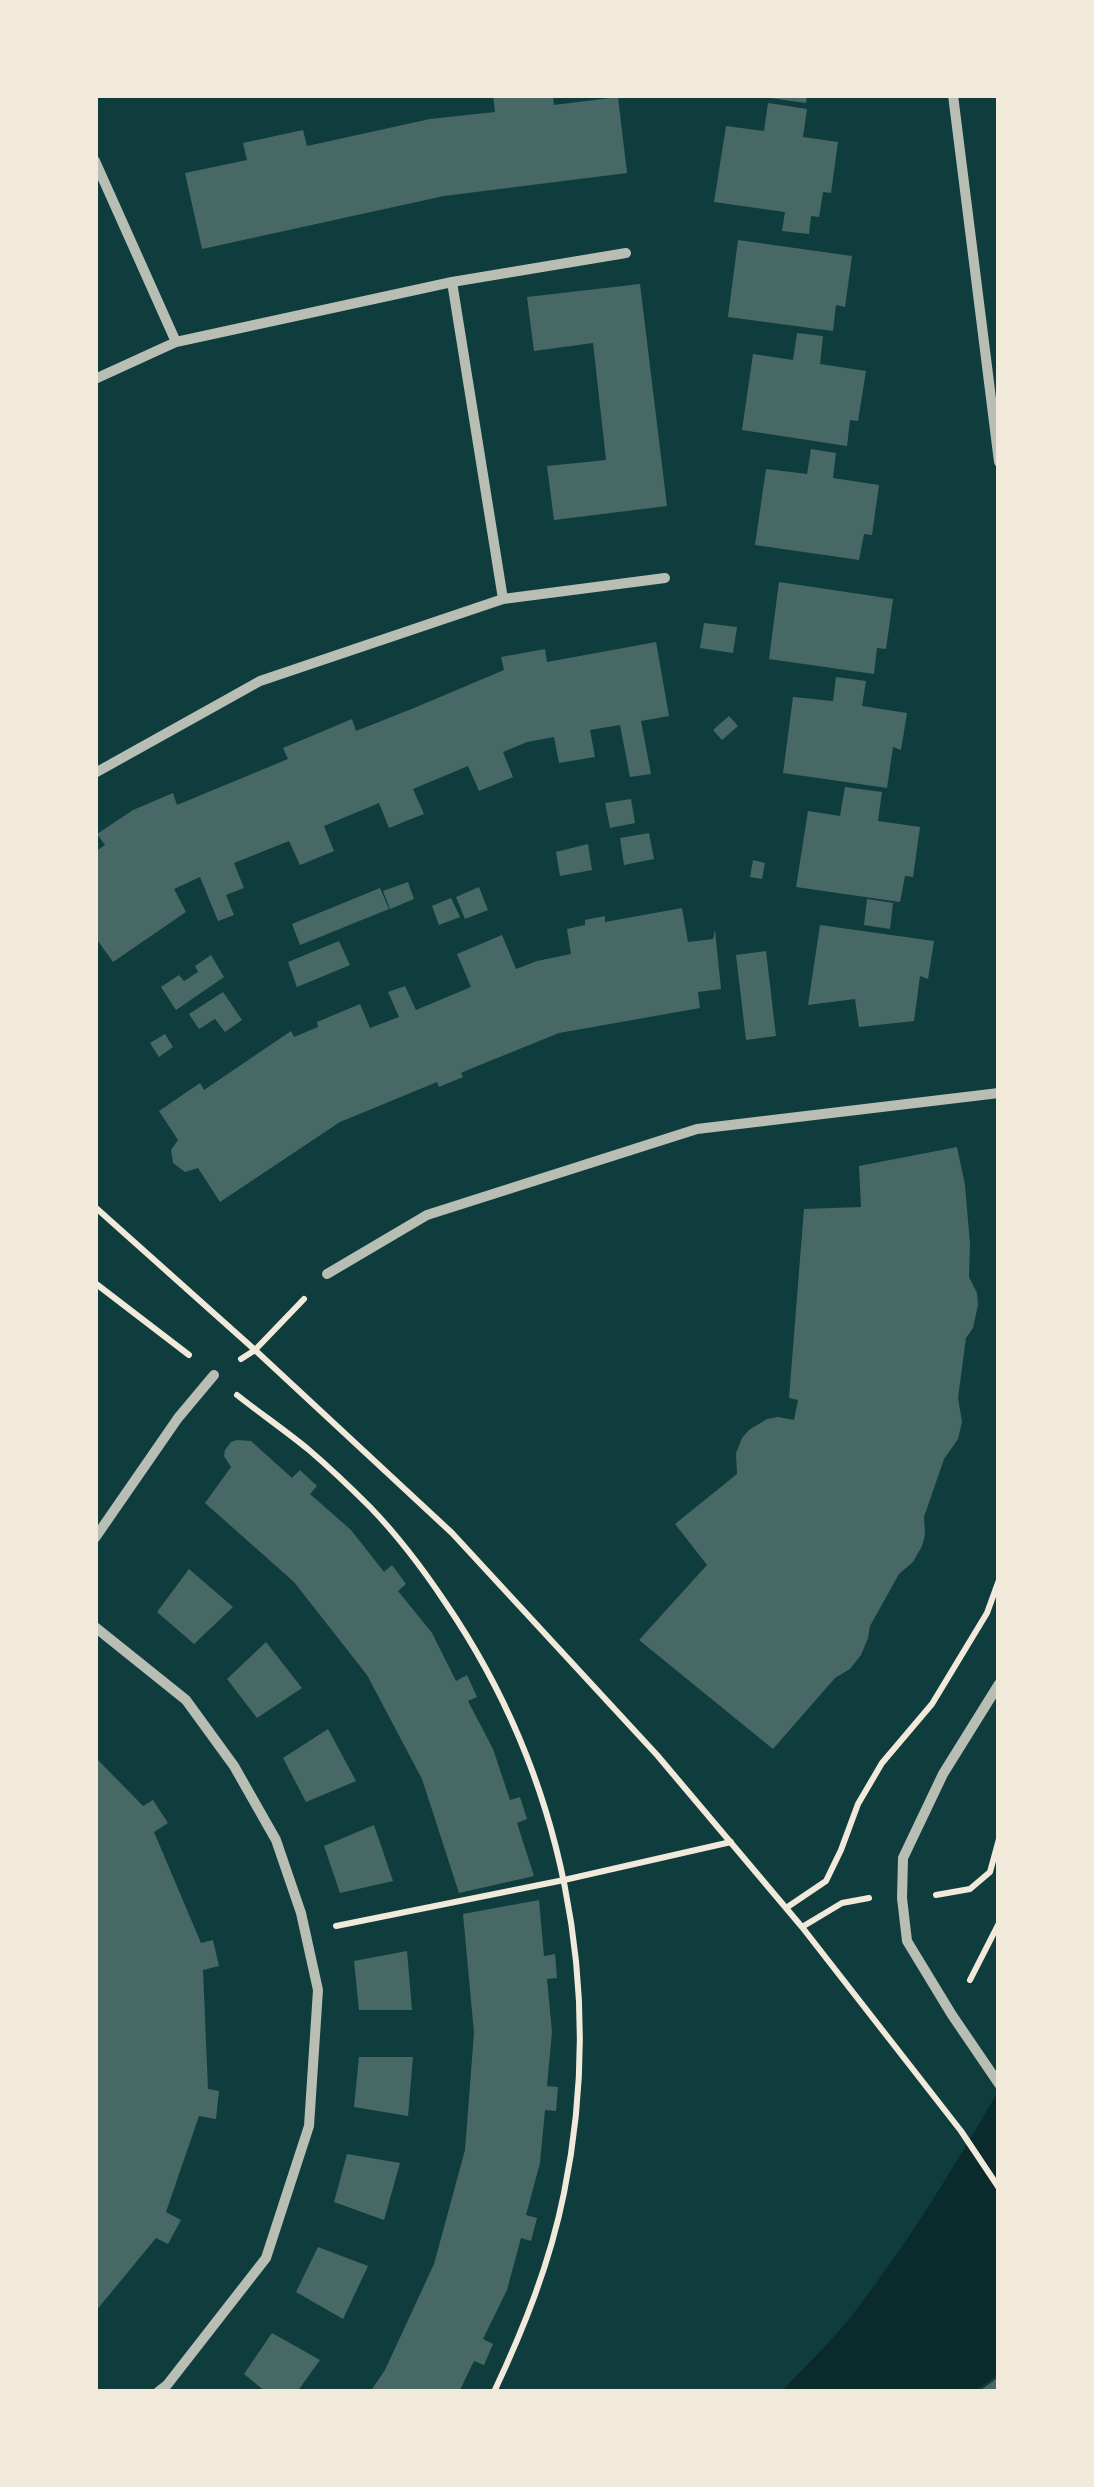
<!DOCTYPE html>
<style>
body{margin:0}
#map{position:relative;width:1094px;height:2487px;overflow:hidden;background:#0f3d3e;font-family:"Work Sans",sans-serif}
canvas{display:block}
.frame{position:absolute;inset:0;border:98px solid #f1e9da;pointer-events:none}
</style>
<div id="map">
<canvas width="1094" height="2487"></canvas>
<div class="frame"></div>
</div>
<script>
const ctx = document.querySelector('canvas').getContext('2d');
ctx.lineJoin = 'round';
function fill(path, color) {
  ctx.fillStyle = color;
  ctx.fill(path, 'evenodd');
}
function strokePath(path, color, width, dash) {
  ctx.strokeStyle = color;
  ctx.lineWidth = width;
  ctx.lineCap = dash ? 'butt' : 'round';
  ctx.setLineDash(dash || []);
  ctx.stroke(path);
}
fill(new Path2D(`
 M999,2090V2374L973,2392H781C804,2367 829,2344 850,2318C906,2246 953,2169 999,2090Z`), '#0a2a2b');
fill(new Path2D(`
 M493,95H553L554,105L618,97L627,173L444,196L202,249L185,173L247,160L243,143L303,130L307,146L430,119L495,112Z
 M763,95H807L806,103L763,97Z
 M768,103L807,109L803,137L838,142L831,193L823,192L819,217L811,216L809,234L782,231L785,212L714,202L726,126L764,131Z
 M738,240L852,256L845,307L836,305L833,331L728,317Z
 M640,284L667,506L554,520L547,466L606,460L593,343L534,351L527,297Z
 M797,333L823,336L820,364L866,371L858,421L850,420L847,446L742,430L753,354L793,360Z
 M811,449L836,453L833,478L879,485L872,535L864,534L859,560L755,545L766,469L807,474Z
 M779,582L893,599L886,649L877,648L874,674L769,659Z
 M704,623L737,627L733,653L700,648Z
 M656,642L669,716L641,721L651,774L630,777L620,725L590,730L595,757L559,763L554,737L527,742L503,752L513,777L479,791L468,766L413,789L424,814L406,821L389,828L379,803L324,826L334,851L300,865L289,841L234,863L244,888L226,895L234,915L218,921L200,877L174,889L186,912L113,962L98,941L95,943V852L105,845L97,834L133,810L173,793L177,805L288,759L283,748L352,719L356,731L414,708L504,670L501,657L545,649L547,662Z
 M836,677L866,681L862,706L907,713L901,750L893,747L887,788L783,773L793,697L833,701Z
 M729,716L738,726L722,740L713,730Z
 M845,787L882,792L878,821L920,827L913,877L905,876L900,902L796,887L808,811L840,816Z
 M631,799L635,823L610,828L605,803Z
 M649,833L654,859L624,865L620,838Z
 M588,844L592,870L560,876L556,852Z
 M753,860L765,863L762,879L750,877Z
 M408,882L414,899L390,909L383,891Z
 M479,887L488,910L465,919L456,897Z
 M380,888L389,909L300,945L292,924Z
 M451,898L460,917L439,925L432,906Z
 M867,899L893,903L890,929L864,925Z
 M682,908L688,942L713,939L715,930L721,989L698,992L700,1008L559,1033L470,1069L461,1073L463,1077L439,1087L437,1082L340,1122L220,1202L198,1168L185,1172L173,1163L171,1150L178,1140L159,1111L200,1083L204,1090L291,1031L294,1037L318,1027L317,1022L360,1004L370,1028L399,1017L388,992L405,986L416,1010L471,987L457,954L502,935L516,969L537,961L571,954L567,929L585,925V920L605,916V922Z
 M820,925L934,941L928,979L920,976L914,1021L859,1027L855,999L808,1005Z
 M339,941L350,965L297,987L288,962Z
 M766,951L776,1036L746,1040L736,955Z
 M211,955L224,977L176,1010L161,987L179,975L184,981L198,972L195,966Z
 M223,992L242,1020L225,1032L215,1019L199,1029L189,1014Z
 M165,1034L173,1047L159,1057L150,1043Z
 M957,1147L965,1185L970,1244L969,1277L977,1293L978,1305L973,1328L966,1338L958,1398L962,1422L958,1439L944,1459L924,1517L925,1535L922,1546L913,1562L899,1574L870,1626L868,1638L861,1655L850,1669L835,1678L773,1749L639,1640L707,1565L675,1524L737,1474L736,1453L742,1438L749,1430L767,1419L778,1417L794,1420L798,1400L789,1398L804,1209L861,1207L859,1166Z
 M237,1440L251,1441L292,1478L300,1470L317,1486L310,1494L351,1530L384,1572L392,1565L406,1584L398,1591L432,1633L456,1681L467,1675L477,1697L468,1701L493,1749L510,1800L520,1797L527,1819L517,1823L534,1876L459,1893L422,1779L367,1675L294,1582L205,1503L231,1467L224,1456L225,1450L231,1442Z
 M189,1569L233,1607L194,1644L157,1612Z
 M266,1642L302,1688L257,1718L227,1679Z
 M328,1729L356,1781L306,1802L283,1758Z
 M95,1757L143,1806L153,1800L168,1823L154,1832L201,1943L213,1940L219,1966L203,1970L208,2089L219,2091L216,2119L199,2116L166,2212L181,2220L168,2244L156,2238L95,2312Z
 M374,1825L393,1881L340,1893L324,1846Z
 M539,1900L544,1956L555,1954L557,1978L547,1979L552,2032L547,2086L558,2087L556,2111L545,2110L540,2163L526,2215L537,2218L531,2241L521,2238L507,2290L483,2339L493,2344L484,2365L474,2361L459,2392H370L385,2370L434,2264L465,2150L474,2033L463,1914Z
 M407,1951L412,2010H359L354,1961Z
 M359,2057H413L408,2116L354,2107Z
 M347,2154L400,2163L384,2220L334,2202Z
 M318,2247L368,2266L343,2319L296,2292Z
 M272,2333L320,2360L297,2392H266L244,2374Z
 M999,2377V2392H978Z`), '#486865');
strokePath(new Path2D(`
 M95,1207L255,1350L452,1533L657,1755L802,1927L961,2131L999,2188
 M95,1283L189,1355
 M241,1359L255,1350L304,1299
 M237,1395C261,1414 286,1431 309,1450C330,1468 351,1488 370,1507C398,1536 423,1569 445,1602C563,1775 606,1987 564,2193C550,2263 524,2328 494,2392
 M936,1895L970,1889L990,1872L999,1839
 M786,1908L826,1881L841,1850L858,1804L882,1763L932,1704L987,1613L999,1580
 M336,1926L564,1880L731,1842
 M802,1927L842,1903L869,1898
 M970,1980L999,1923`), '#f1e9da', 6);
strokePath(new Path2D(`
 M953,95L999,462
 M95,161L176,342
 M95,379L176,342L452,282L626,253
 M503,599L665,578
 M95,773L260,681L503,599L452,282
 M327,1274L427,1215L697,1129L999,1093
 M95,1538L178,1418L214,1375
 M95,1627L186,1700L234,1766L276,1840L301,1913L318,1990L309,2126L266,2258L167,2385L158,2392
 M999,1684L943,1774L903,1858L902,1898L907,1941L952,2015L999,2084`), '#b8beb3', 10);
</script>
